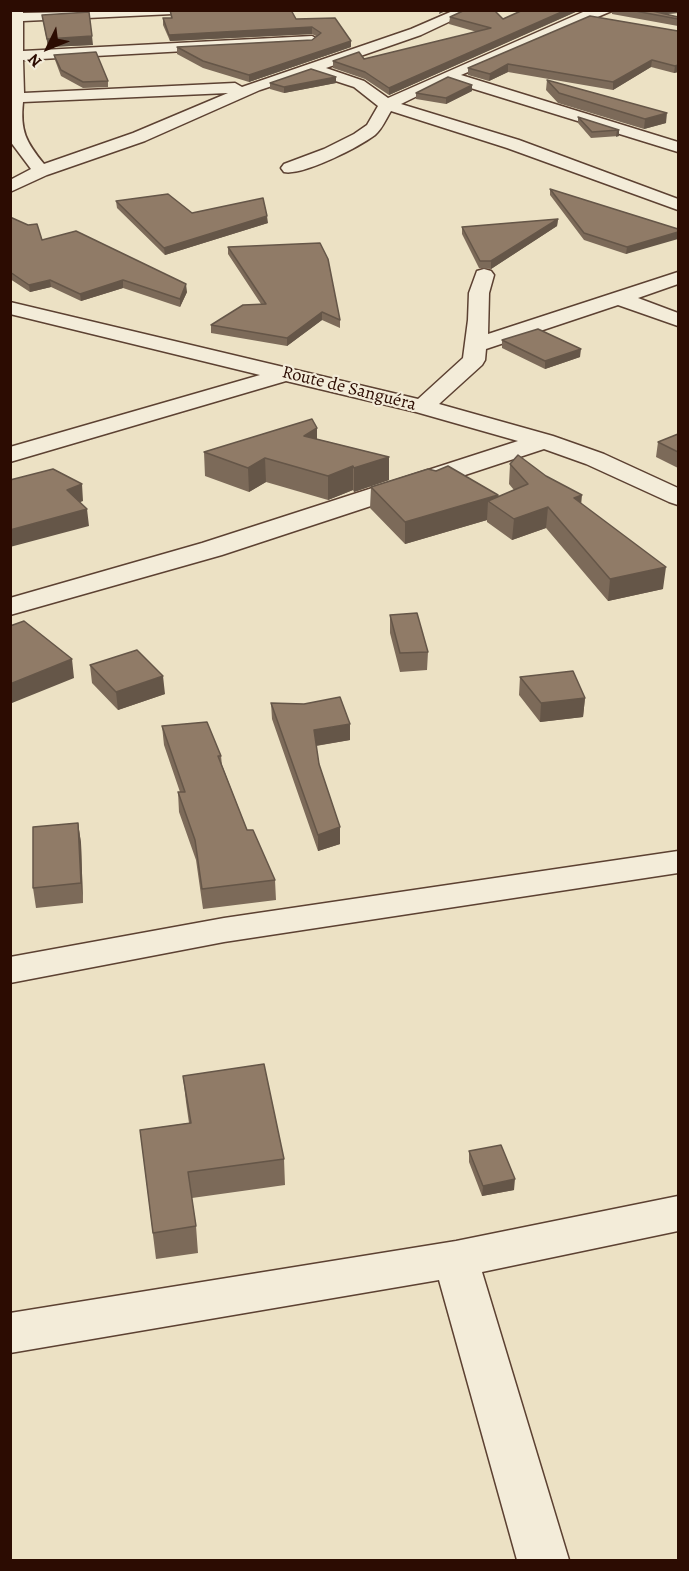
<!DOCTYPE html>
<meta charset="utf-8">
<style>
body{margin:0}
#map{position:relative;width:689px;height:1571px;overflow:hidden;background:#ece1c4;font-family:Alegreya,serif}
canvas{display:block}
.frame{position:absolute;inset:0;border:12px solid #2c0c02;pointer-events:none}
.north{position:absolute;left:18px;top:18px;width:60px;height:60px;-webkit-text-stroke:4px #f3ecd9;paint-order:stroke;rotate:227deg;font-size:16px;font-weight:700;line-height:24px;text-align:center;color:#2c0c02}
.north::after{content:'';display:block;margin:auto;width:21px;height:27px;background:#2c0c02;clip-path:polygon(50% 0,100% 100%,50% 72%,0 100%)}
</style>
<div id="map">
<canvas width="689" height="1571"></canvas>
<div class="frame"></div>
<div class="north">N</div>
</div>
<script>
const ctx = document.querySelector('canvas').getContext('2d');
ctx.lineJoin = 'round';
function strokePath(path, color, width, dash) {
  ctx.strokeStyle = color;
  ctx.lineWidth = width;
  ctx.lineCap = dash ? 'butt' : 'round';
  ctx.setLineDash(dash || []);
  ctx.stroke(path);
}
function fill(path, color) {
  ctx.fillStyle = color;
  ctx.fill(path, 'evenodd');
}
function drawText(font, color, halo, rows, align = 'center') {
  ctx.font = font + ' Alegreya,serif';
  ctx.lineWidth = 4.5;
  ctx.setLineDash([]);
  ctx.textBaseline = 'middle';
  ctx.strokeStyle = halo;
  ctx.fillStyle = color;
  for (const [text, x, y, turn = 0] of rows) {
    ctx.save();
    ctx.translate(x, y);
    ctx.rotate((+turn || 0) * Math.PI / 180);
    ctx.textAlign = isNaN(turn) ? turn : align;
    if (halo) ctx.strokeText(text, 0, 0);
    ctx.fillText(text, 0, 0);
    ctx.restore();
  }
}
const minor = new Path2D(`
 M10,10H23V13L179,10L173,14L23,21V51L312,36L319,40L312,44L23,60L24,93L235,83L242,87L411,29L455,10H474L421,35L326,68L364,81L388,98L583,12L614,10L461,75L678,142V152L448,81L401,104L519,140L678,199V210L507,148L391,111C386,119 382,129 375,135C359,147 303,176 284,172L281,168L284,164L324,149L354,134L367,125L378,106L354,87L311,73L260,90L145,141L47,175L10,192V180L31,169L10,141ZM228,93L133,133L44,164C26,142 20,131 23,102Z
 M484,269L491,271L494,275L489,293L488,334L678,272V284L638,298L678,313V326L618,305L486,349L485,360L482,365L439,404L553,436L604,454L678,488V505L669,502L586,464L544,449L222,555L10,615V598L202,543L518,441L416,412L286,381L10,462V447L260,375L10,314V302L418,399L463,358L468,320L469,293L477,271Z
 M678,851V873L224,942L10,983V957L224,918Z
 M678,1196V1231L482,1272L569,1560H517L439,1280L10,1353V1313L456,1241Z`);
strokePath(minor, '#5c4132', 3);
fill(minor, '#f3ecd9');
fill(new Path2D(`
 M170,10L296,19L351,41V47L249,82L203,68L177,54V47L312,40L316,36L312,34L170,41L163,25V18H171Z
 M523,10H580L389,95L365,79L333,68V61L364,59L477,32L449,24L450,17L503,19Z
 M612,10H678V13L665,14L678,17V26L612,14Z
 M42,15L93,45L48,47Z
 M678,31V72L674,73L651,67L613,90L508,72L489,81L468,75V68Z
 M54,55L108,81V87L83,88L61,76L55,60Z
 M547,80L666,123L644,129L558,103L546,90Z
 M270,83H336L284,93L270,89Z
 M472,85V91L446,104L416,99V93Z
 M578,117L619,130V136L591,138L578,123Z
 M550,189L678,229L626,254L584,240L550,195Z
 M116,201L192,213L268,223L165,255L117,208Z
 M10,217L42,240L187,292L180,307L123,288L81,301L51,287L30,292L10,279Z
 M558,219L557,226L491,269L479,268L462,234V227Z
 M228,247L340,320V328L322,320L287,346L211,333V325L261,304L228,254Z
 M502,340L580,357L545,369L502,348Z
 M678,434V468L656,457L658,442Z
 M317,439L389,457V480L354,492L353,490L328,500L266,482L249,492L205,476L204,452Z
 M510,464L581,503L663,589L608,601L546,528L512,540L487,522V520L405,544L370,508L371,487L498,497L514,490L509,484Z
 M390,615L428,652L427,670L400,672L390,633Z
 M90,665L165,694L118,710L92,683Z
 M520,677L585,698L583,717L540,722L519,695Z
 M271,703L350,740L316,746L319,764L340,827V844L318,851L272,719Z
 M162,726L221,756L222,765L247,830L275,880L276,900L203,909L196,860L179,812L178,792H180L164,745Z
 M78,823L81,843L83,903L36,908L33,888Z
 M183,1076L284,1159L285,1185L192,1198L196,1226L198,1253L156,1259L140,1130L189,1123L186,1102Z
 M469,1151L514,1190L482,1196L469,1162Z`), '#7c6a59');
fill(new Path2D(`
 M440,10H448L439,14Z
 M566,10H580L389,95V88Z
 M643,10H678V13L655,15Z
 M312,27V34L170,41L169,35Z
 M92,36L93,45L48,47L47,39Z
 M351,41V47L249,82V75Z
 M652,60L651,67L613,90V82Z
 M508,64V72L489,81L490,74Z
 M678,65V72L674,73L675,66Z
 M336,77V83L284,93V87Z
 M472,85V91L446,104V98Z
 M667,113L666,123L644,129L645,119Z
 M617,130H619V136L616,137Z
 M267,216L268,223L165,255L164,248Z
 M558,219L557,226L491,269V261Z
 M678,232V239L626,254L627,247Z
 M50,280L51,287L30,292L29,285Z
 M123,280V288L81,301L80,294Z
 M186,284L187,292L180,307V299Z
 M322,312V320L287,346V338Z
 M581,349L580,357L545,369V361Z
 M317,428V451L304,436Z
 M389,457V480L354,492V468Z
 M265,458L266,482L249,492L248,468Z
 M353,466V490L328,500V476Z
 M82,484L83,501L69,507L67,490Z
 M498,495V508L488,501L487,520L405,544V522Z
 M582,495L580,516L574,498Z
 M548,507L546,528L512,540L514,519Z
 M87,509L89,526L10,547V530Z
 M666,567L663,589L608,601L610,579Z
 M72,659L74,678L12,703L10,684Z
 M163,676L165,694L118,710L116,692Z
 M585,698L583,717L540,722L541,703Z
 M350,724V740L314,746V730Z
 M78,823L81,843L83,903L81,883Z
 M340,827V844L318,851V835Z
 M515,1179L514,1190L482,1196L483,1186Z`), '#655648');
const building = new Path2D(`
 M170,10H291L296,19L335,18L351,41L249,75L203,61L177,47L312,40L321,33L312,27L169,35L163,18H172Z
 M465,10H494L503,19L523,10H566L389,88L365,72L333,61L359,52L364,59L491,28L450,17Z
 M630,10H648L678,17V19Z
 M89,12L92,36L47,39L42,15Z
 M590,16L678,31V65L675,66L652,60L613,82L508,64L490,74L468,68Z
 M96,52L108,81L83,82L61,70L54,55Z
 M311,69L336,77L284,87L270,83Z
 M448,77L472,85L446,98L416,93Z
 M547,80L667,113L645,119L559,93Z
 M578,117L619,130L592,132Z
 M550,189L678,229V232L627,247L584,233Z
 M168,194L192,213L263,198L267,216L164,248L116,201Z
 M10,217L28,225L37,224L42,240L76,231L186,284L180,299L123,280L80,294L50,280L29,285L10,272Z
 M558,219L491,261H480L462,227Z
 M320,243L328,259L340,320L322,312L287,338L211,325L243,305L266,304L228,247Z
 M538,329L581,349L545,361L502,340Z
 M312,419L317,428L304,436L389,457L354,468L353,466L328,476L265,458L248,468L204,452Z
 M678,434V452L658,442Z
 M518,455L546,476L582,495L574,498L666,567L610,579L548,507L514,519L488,501L528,484L510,464Z
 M448,466L498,495L405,522L371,487L428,469L436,471Z
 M53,469L82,484L67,490L87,509L10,530V480Z
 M417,613L428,652L400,653L390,615Z
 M24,621L72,659L10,684V626Z
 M137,650L163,676L116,692L90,665Z
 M573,671L585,698L541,703L520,677Z
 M340,697L350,724L314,730L319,764L340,827L318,835L271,703L304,704Z
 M207,722L221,756H218L247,830H253L275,880L202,889L195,840L178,792H185L162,726Z
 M78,823L81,883L33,888V827Z
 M264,1064L284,1159L188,1172L196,1226L153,1233L140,1130L191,1123L183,1076Z
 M501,1145L515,1179L483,1186L469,1151Z`);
fill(building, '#907b67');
strokePath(building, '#655648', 1.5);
drawText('18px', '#2c0c02', '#f3ecd9', [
 ["Route de Sanguéra",349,389,14]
]);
</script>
